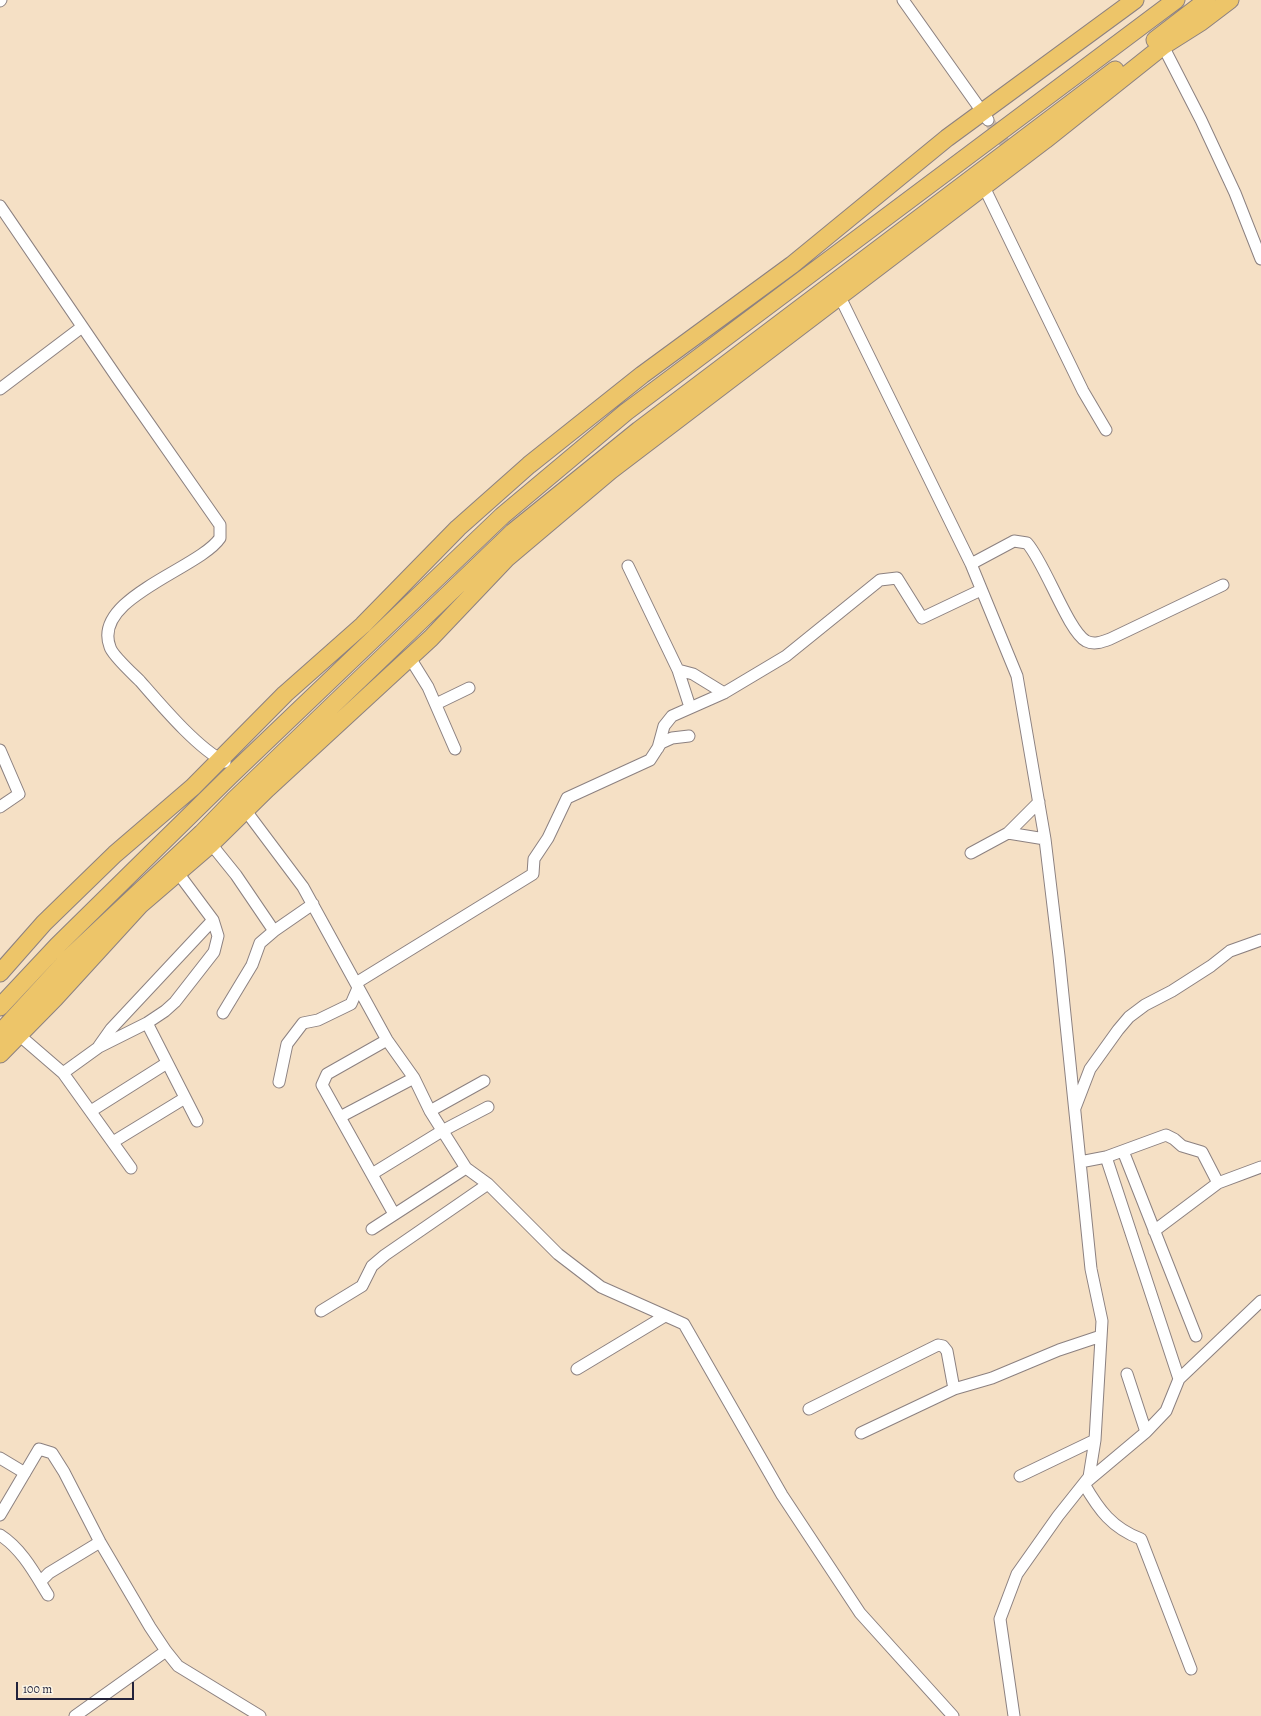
<!DOCTYPE html>
<style>
body{margin:0}
#map{position:relative;width:1261px;height:1716px;overflow:hidden;background:#f5e0c5;font-family:Alegreya,serif}
canvas{display:block}
.scale{position:absolute;left:16px;top:1682px;width:118px;height:18px;box-sizing:border-box;border:2px solid #22223b;border-top:0;padding-left:5px;font-size:12px;line-height:14px;white-space:nowrap;color:#22223b;-webkit-text-stroke:3px #fcf5e5;paint-order:stroke}
</style>
<div id="map">
<canvas width="1261" height="1716"></canvas>
<div class="scale">100 m</div>
</div>
<script>
const ctx = document.querySelector('canvas').getContext('2d');
ctx.lineJoin = 'round';
function strokePath(path, color, width, dash) {
  ctx.strokeStyle = color;
  ctx.lineWidth = width;
  ctx.lineCap = dash ? 'butt' : 'round';
  ctx.setLineDash(dash || []);
  ctx.stroke(path);
}
strokePath(new Path2D(`
 M988,120L1013,154`), '#cbbaa9', 11, [11, 5.5]);
const minor = new Path2D(`
 M903,0L988,120
 M0,1L1,0
 M1163,46L1201,120L1235,193L1261,259
 M984,187L1083,391L1106,430
 M0,206L118,379L220,525V538C199,569 91,598 110,647C112,655 133,674 140,681C161,705 197,748 225,762
 M840,297L971,564L1017,676L1045,839L1059,956L1091,1269L1102,1321L1095,1440L1089,1477L1058,1516L1017,1574L1000,1619L1014,1716
 M0,389L82,327
 M971,564L1014,541L1027,543C1045,563 1068,631 1086,641C1094,645 1102,642 1110,639L1223,585
 M628,566L678,670L690,707
 M410,658L428,687L455,749
 M678,670L693,674L724,693
 M436,704L469,688
 M658,748L664,726L672,716L724,693L786,656L880,580L897,578L922,618L981,590
 M0,750L19,794L0,807
 M246,811L303,887L387,1040L414,1078L430,1111L466,1168L488,1184L558,1254L601,1287L684,1324L782,1495L860,1613L953,1716
 M1008,833L1045,839
 M211,844L236,875L274,931
 M971,853L1008,833L1039,802
 M356,983L533,874L534,859L548,838L567,798L650,760L661,743L672,738L689,736
 M223,1013L252,965L260,943L274,931L313,904
 M147,1023L197,1121
 M19,1035L63,1073L131,1168
 M387,1040L327,1074L322,1085L394,1214
 M99,1046L111,1029L213,920
 M63,1073L99,1047L147,1023L165,1011L175,1002L214,952L218,936L213,920L178,873
 M279,1082L287,1044L303,1023L318,1020L351,1004L358,988
 M1075,1108L1090,1069L1118,1030L1129,1017L1145,1005L1172,991L1211,966L1230,951L1261,940
 M91,1111L167,1063
 M430,1111L484,1081
 M340,1117L414,1078
 M113,1142L185,1098
 M1123,1151L1196,1336
 M1106,1157L1179,1379L1166,1411L1146,1432L1084,1484C1099,1510 1112,1528 1141,1539L1191,1669
 M1080,1162L1106,1157L1166,1135L1174,1139L1182,1146L1202,1152L1218,1183
 M372,1174L442,1131L488,1107
 M372,1229L466,1168
 M1154,1231L1218,1183L1261,1167
 M321,1311L362,1286L372,1266L385,1255L488,1184
 M577,1369L665,1316
 M1127,1374L1146,1432
 M1179,1379L1261,1301
 M809,1409L938,1345L943,1346L947,1351L954,1389
 M861,1433L954,1389L992,1378L1059,1350L1101,1336
 M0,1458L25,1473
 M1020,1476L1095,1440
 M0,1515L39,1449L52,1453L64,1472L100,1542L150,1627L166,1651L178,1666L260,1716
 M0,1535C22,1549 35,1574 48,1595
 M40,1582L49,1573L100,1542
 M75,1716L166,1651`);
const highway = new Path2D(`
 M1155,40L1207,0
 M0,973L44,923L115,854L193,787L285,694L363,625L458,528L529,465L642,375L792,265L947,138L1135,0
 M0,1007L58,945L231,775L502,516L626,412L1176,0
 M0,1033L69,958L202,833L234,800L513,532L639,430L1115,70
 M0,1054L55,998L140,905L211,844L267,789L431,638L507,558L610,471L698,404L1045,140L1163,46L1201,22L1230,0`);
strokePath(minor, '#8c8180', 13);
strokePath(highway, '#8c8180', 19);
strokePath(minor, '#fff', 11);
strokePath(highway, '#edc569', 17);
</script>
